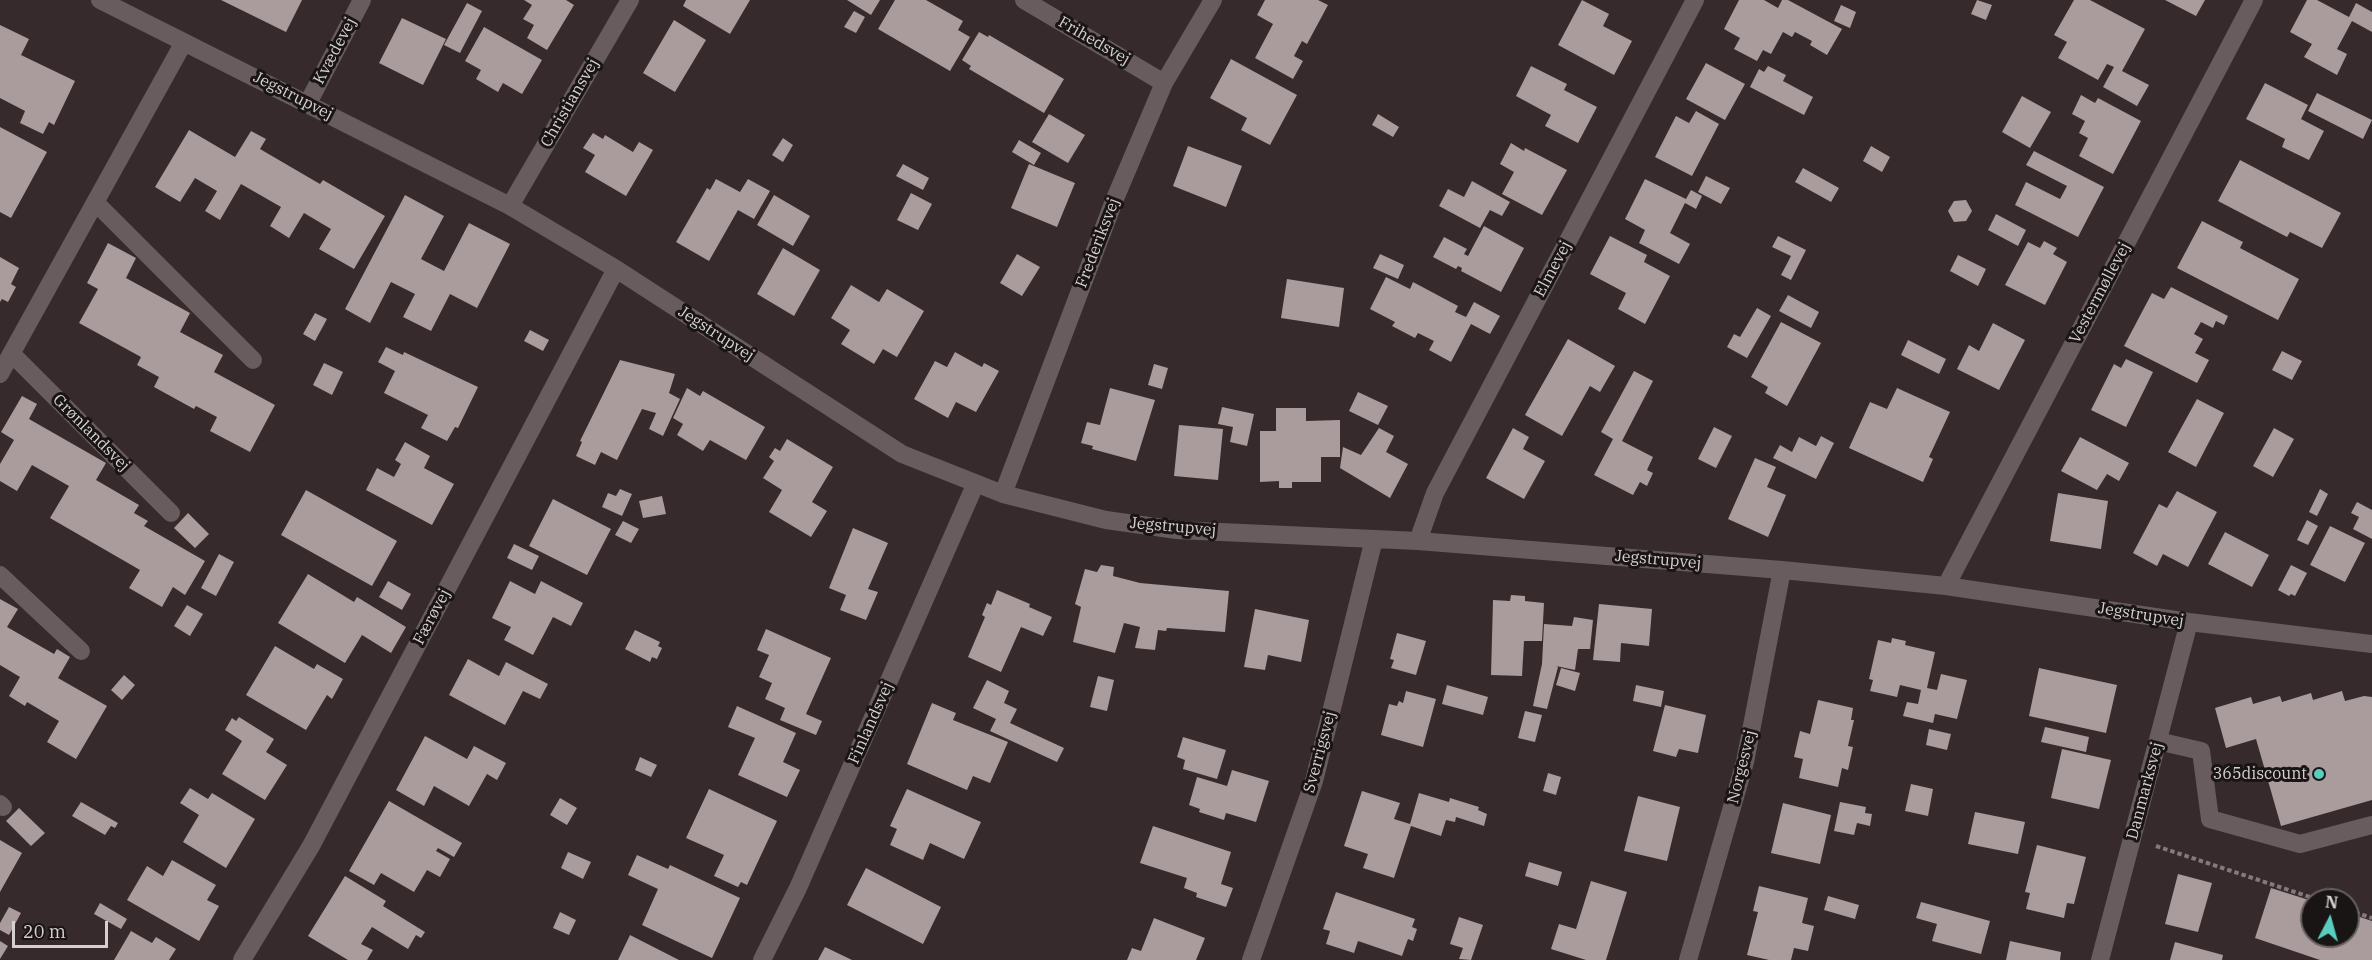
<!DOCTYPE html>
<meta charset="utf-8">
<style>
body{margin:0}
#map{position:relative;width:2372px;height:960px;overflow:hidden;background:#362a2c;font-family:"IBM Plex Serif",serif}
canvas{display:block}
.north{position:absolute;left:2300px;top:888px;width:60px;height:60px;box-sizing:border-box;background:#1a1515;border:2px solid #666060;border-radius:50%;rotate:6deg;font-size:16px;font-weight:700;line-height:24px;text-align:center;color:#d7d0d1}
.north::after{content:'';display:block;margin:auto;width:21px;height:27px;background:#59cebe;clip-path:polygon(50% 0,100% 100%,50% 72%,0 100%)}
.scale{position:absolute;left:12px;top:921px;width:96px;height:27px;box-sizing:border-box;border:3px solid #d7d0d1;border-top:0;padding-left:8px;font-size:18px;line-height:21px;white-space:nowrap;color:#d7d0d1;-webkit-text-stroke:4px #1a1515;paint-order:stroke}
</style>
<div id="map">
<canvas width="2372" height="960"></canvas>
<div class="north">N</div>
<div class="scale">20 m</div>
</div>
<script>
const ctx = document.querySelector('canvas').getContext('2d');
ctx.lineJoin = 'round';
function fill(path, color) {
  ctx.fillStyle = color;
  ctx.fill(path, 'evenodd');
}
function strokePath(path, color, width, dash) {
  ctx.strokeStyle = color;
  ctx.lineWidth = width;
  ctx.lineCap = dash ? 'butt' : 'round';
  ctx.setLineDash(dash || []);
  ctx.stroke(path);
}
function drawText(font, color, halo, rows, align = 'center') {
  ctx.font = font + ' "IBM Plex Serif",serif';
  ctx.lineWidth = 6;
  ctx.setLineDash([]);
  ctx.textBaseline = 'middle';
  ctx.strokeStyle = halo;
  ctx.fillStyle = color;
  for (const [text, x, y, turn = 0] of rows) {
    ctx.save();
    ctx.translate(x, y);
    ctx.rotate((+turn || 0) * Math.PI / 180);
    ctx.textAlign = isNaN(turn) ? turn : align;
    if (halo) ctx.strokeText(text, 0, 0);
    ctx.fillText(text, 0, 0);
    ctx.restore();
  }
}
fill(new Path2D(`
 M221,0H302L286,32Z
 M524,0H566L574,5L547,50L527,38L534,25L523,19L532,5Z
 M686,0H750L730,34L683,6Z
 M847,0H880L871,15Z
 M895,0H926L963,21L958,30L970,37L950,71L878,29Z
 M1265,0H1318L1328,5L1307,44L1302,41L1294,56L1303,61L1293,79L1255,58L1273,24L1257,15Z
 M1582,0L1609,14L1603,26L1632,41L1614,75L1558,45Z
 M1739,0H1764L1778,8L1782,0H1788L1842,29L1827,55L1810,45L1812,41L1795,32L1792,37L1783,32L1771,54L1763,50L1757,61L1734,49L1740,38L1724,29Z
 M1977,0L1992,5L1986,20L1971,14Z
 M2074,0H2090L2145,29L2122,71L2149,85L2137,106L2103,87L2114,67L2107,64L2098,80L2058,58L2067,42L2054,35Z
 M2165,0H2205L2196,16Z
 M2307,0H2317L2349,17L2356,3L2372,12V32L2352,21L2337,49L2347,54L2337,75L2304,57L2312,44L2290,32Z
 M467,3L482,11L460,53L444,45Z
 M1841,5L1856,12L1850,28L1834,21Z
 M854,11L865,17L856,33L844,27Z
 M402,18L446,39L423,85L379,63Z
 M674,20L706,40L675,92L643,73Z
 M0,25L29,39L21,55L75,81L54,125L49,122L43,134L20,123L25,111L0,98Z
 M484,27L542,60L522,94L503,83L498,92L476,79L481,70L465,61Z
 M979,32L988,37L989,35L1064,79L1044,113L969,69L971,66L962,60Z
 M1231,59L1297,95L1270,145L1241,130L1247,118L1210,98Z
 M1706,63L1745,84L1725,120L1686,99Z
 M1531,66L1567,84L1564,90L1597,107L1578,143L1545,126L1551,115L1516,96Z
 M1768,66L1786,75L1783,81L1813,97L1804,115L1750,87L1759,69L1764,72Z
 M2265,83L2308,105L2301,119L2324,131L2309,160L2282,147L2285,139L2246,119Z
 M2317,93L2372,120L2363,139L2308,111Z
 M2081,95L2095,103L2098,98L2141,121L2113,174L2079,156L2088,138L2079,133L2085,121L2072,114Z
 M2022,96L2051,112L2030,148L2002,132Z
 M1696,111L1719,124L1692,176L1655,157L1676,116L1689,123Z
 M1049,114L1085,135L1068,163L1032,142Z
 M1378,114L1399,127L1393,137L1372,125Z
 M0,127L47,152L11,218L0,212Z
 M189,130L235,157L251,131L266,139L260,149L320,184L323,180L385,216L354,269L319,249L331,229L304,213L289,238L270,226L281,207L241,184L220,220L205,211L217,191L195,178L180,202L155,187Z
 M593,133L603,139L605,135L633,152L639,142L653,150L626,196L585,172L595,155L583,148Z
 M783,138L793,145L783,162L772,155Z
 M1019,140L1041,153L1034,165L1012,152Z
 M1511,143L1524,151L1525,148L1567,170L1542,215L1502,194L1514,172L1500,164Z
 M1188,146L1242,166L1226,207L1173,186Z
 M1871,146L1890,157L1882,172L1863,161Z
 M2034,151L2104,187L2078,237L2015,205L2026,182L2060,199L2067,186L2026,165Z
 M2240,160L2341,213L2322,248L2290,232L2287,237L2218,201Z
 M903,164L929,178L923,190L896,176Z
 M1029,164L1075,183L1057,227L1011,208Z
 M1803,168L1839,188L1831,202L1795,182Z
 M1706,176L1730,188L1721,204L1698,192Z
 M716,179L740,192L748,179L770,191L754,219L738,210L709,261L676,242L707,188L710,190Z
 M1645,179L1686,199L1691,190L1702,196L1696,209L1685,203L1670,233L1690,244L1679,264L1639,243L1645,230L1625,219Z
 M1472,181L1510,202L1502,216L1490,210L1480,228L1439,206L1448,189L1464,197Z
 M911,193L932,204L918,230L897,220Z
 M405,195L444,216L421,259L444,271L469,223L510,244L477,308L450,294L431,331L403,317L415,294L391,282L370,323L345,309Z
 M774,195L810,216L793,246L757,225Z
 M1966,200L1972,211L1966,221L1954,222L1948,211L1954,201Z
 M1996,214L2026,230L2018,246L1988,230Z
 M2202,221L2243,242L2240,248L2299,279L2278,320L2177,268Z
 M1484,226L1524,248L1501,292L1461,271L1462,268L1458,266L1456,269L1433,257L1444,237L1467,249L1464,254L1468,256Z
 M1610,236L1647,255L1644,262L1670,276L1645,324L1618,309L1626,293L1590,274Z
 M1778,236L1806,250L1791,280L1781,275L1791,256L1772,247Z
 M2044,241L2057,248L2053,254L2067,262L2045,305L2005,285L2028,242L2040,248Z
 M108,243L136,258L126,278L190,313L180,332L223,355L214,372L275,405L250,452L210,431L217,417L196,406L194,409L154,387L159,377L137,365L141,357L79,323L98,289L87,283Z
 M783,248L820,270L794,316L757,294Z
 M1017,254L1040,267L1022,296L1000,283Z
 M1380,254L1404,265L1398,279L1373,268Z
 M1958,255L1986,269L1978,286L1950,271Z
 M0,257L19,268L11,284L16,287L8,302L2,299L0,302Z
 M1386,277L1410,289L1413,282L1458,306L1455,312L1466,317L1474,302L1500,316L1490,334L1471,324L1451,362L1429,350L1434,341L1418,333L1415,338L1392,326L1395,322L1370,309Z
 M1287,279L1344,288L1339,327L1281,318Z
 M851,285L879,302L887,289L924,311L897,357L883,349L874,364L841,344L850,330L831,318Z
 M2171,287L2228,316L2224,325L2216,321L2213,328L2201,322L2194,334L2203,339L2195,353L2209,360L2197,383L2124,346L2152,293L2164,299Z
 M1788,295L1819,312L1811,328L1779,311Z
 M1757,308L1771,316L1747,358L1727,347L1734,334L1740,337Z
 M315,313L327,319L315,341L303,334Z
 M1781,322L1821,343L1787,406L1765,393L1768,387L1751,377Z
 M1993,323L2025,340L1999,390L1957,369L1969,345L1979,351Z
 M530,330L549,340L543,351L524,341Z
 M1568,339L1615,366L1600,392L1590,386L1562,436L1525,415Z
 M1908,340L1946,359L1939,374L1901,355Z
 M386,347L403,355L404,352L478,387L458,428L455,427L447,441L421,428L428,415L384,393L395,371L378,362Z
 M2282,351L2302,361L2292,380L2272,370Z
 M955,352L982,367L984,363L999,371L976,412L956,402L948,418L914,399L935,361L947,367Z
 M2126,359L2153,372L2126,427L2091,410L2114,364L2121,368Z
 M620,360L675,374L669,393L680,399L663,436L649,429L656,413L642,409L617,460L601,452L595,465L576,456L582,442L580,441Z
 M324,363L343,372L332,395L313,385Z
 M1154,364L1168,368L1162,389L1148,385Z
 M1634,371L1653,381L1622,441L1653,457L1647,470L1653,473L1647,486L1640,482L1633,495L1594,475L1613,439L1601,432Z
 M687,388L700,396L703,391L765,427L746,460L710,440L703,451L677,435L683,424L673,418Z
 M1110,388L1155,400L1136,461L1092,449L1093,446L1081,443L1087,422L1100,425Z
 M1897,388L1950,412L1929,457L1933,459L1923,482L1849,448L1870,402L1887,409Z
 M1358,392L1388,406L1378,425L1349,411Z
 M22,396L37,404L29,419L106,463L96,480L139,505L134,513L148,521L144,526L205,561L185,595L173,587L162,607L129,588L140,570L50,518L69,486L32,465L17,491L0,481V464L14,440L1,432Z
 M2197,399L2224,413L2196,467L2168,452Z
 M1222,407L1254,414L1247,446L1230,442L1233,427L1218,424Z
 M1276,408H1306V421L1340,420V457H1321V482H1292V488H1279V481L1260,482V431H1276Z
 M1179,425L1223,429L1218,480L1174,476Z
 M1714,427L1732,436L1716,468L1698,459Z
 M1379,428L1394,436L1386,452L1408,464L1390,498L1340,468L1343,447L1361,455Z
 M1513,428L1529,437L1523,449L1545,461L1524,499L1486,478Z
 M2274,428L2294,439L2273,477L2253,466Z
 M1821,436L1834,443L1816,479L1773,458L1780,445L1792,452L1799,437L1816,446Z
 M2080,437L2129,463L2119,481L2107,474L2097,490L2061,471Z
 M787,439L833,467L812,502L827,511L811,537L769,512L782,490L763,478L774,461L769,457L775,448L780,451Z
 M405,442L430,456L424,468L454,484L432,525L366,490L377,468L394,477L401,464L395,460Z
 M1755,458L1776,467L1767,487L1786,495L1768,537L1728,519Z
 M620,489L632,494L622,516L602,507L608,493L616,496Z
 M2320,489L2328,494L2317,516L2309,512Z
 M306,490L397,541L372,586L281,535Z
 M2177,491L2217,512L2188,567L2163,554L2157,566L2133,553L2159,504L2167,508Z
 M2058,493L2108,501L2101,549L2050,541Z
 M662,496L666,514L643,518L639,501Z
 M553,499L611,529L587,575L529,546Z
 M2357,502L2372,510V539L2353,529L2359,517L2351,513Z
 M188,513L209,534L195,548L174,528Z
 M2307,520L2318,526L2308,545L2297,540Z
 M623,521L639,529L631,543L615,535Z
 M2330,526L2365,543L2345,582L2310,565Z
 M853,528L888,543L868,589L878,592L866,620L840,610L846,595L829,588Z
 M2225,532L2269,555L2252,587L2208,564Z
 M514,544L539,556L532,570L507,558Z
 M219,554L234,562L216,596L201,588Z
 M1101,565L1114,567L1113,576L1140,583L1229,591L1225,632L1167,628L1166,631L1158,630L1155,650L1135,648L1140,627L1124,623L1115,653L1073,642L1081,607L1075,604L1085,569L1097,572Z
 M2291,565L2307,573L2295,596L2291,594L2289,596L2278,590Z
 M308,574L354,602L357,597L406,627L391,653L362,635L345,663L278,623Z
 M388,581L411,594L402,610L379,597Z
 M510,581L535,594L541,581L583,603L571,626L553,617L533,655L504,640L511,627L492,618Z
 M997,590L1030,604L1029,607L1052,617L1043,636L1021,627L1001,672L968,657L985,617L982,615L987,603L991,605Z
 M1511,595L1525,596V601L1544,603L1542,641H1524L1522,676L1491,675L1493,600L1510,601Z
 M0,599L18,609L7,627L54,654L57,649L70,657L58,678L107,706L76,759L47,742L59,721L27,702L25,706L9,696L20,677L0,665Z
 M1599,604L1652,609L1649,646L1621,643L1620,662L1593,660Z
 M187,605L203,614L190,636L174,626Z
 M1255,609L1309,620L1301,662L1268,655L1265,670L1244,667Z
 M1574,617L1593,620L1590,649H1578L1575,670L1556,666L1558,667L1547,709L1533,706L1542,664L1544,624L1572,626Z
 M766,629L831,658L806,714L822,721L816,735L780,720L785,708L765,699L772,683L759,677L769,655L757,650Z
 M635,630L660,642L658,646L662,648L657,659L652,657L650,662L625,649Z
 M1397,633L1426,641L1416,675L1391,668L1394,660L1390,659Z
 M1892,638L1906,641L1905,645L1935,652L1927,688L1937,690L1941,674L1967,680L1957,719L1935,714L1933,723L1903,716L1907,702L1918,704L1921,690L1900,685L1897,697L1870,691L1873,680L1869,679L1878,640L1891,643Z
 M275,646L314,669L317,664L343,679L332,699L327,695L306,730L246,695Z
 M468,659L499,676L506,662L548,684L540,699L523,691L505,725L449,695Z
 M1561,668L1580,673L1575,691L1556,685Z
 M2039,668L2117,685L2106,733L2029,716Z
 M124,675L135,685L122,700L111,690Z
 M1098,676L1114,680L1107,711L1090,707Z
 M987,680L1009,691L1004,703L1017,709L1010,723L1064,748L1057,762L990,731L996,719L973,708Z
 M1447,685L1488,697L1483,715L1442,704Z
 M1636,685L1664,691L1661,707L1633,701Z
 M1406,691L1436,699L1423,747L1381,735L1389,704L1397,706L1399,701L1403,703Z
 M2342,691L2345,701L2364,696L2372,697V800L2281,826L2256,739L2226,748L2215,708L2251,697L2253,704L2280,696L2282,702L2311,693L2313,700Z
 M1818,700L1853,708L1851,720H1854L1848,746L1853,747L1848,770L1842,768L1838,787L1799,778L1803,759L1794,757L1800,731L1810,734Z
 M932,703L956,713L953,720L1008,742L990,783L973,776L967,790L907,764Z
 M1665,705L1706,715L1698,753L1679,749L1676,757L1653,751Z
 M737,706L796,733L783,762L800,770L787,797L738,775L755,738L728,727Z
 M1525,711L1542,715L1535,742L1518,738Z
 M239,717L274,739L266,752L287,765L265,800L222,774L242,741L225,730L232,718L236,721Z
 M2045,727L2089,737L2086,752L2041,742Z
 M1929,729L1951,734L1947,750L1926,745Z
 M425,736L467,759L474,746L506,763L497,780L487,774L469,806L434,786L424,806L396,790Z
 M1183,737L1226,750L1217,779L1183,769L1185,760L1177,757Z
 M2062,749L2111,760L2099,809L2051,798Z
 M640,757L657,765L651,777L635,770Z
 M1232,770L1269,781L1256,822L1226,813L1224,820L1199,812L1200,809L1189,805L1197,777L1227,786Z
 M1548,773L1561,777L1556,795L1543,791Z
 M1911,784L1933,789L1928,816L1905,811Z
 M190,788L208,799L212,793L255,819L226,868L183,842L199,815L180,803Z
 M709,789L777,821L747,885L741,882L738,887L714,876L724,855L686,838Z
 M907,789L981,822L964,859L930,843L923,860L890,845L897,829L890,826Z
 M1362,791L1400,803L1394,819L1410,824L1419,793L1449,802L1450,798L1479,807L1478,810L1487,814L1484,826L1456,817L1455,822L1446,820L1441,836L1411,826L1394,878L1363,868L1368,854L1344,846Z
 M1638,796L1680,807L1667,861L1624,851Z
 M560,798L577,808L567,825L550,815Z
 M389,801L462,843L454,857L438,848L436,851L450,859L440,877L427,870L414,892L381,873L374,885L349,871Z
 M81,802L118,823L115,828L111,826L105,835L72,816Z
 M1840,802L1866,807L1865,813L1872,814L1870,826L1857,823L1854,835L1834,831Z
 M1783,803L1831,815L1820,864L1771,853Z
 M19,808L45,833L31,846L6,821Z
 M1975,812L2025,822L2018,854L1968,844Z
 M1153,826L1231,852L1221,884L1233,888L1226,907L1196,897L1197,893L1184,888L1187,878L1140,863Z
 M0,840L22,853L0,892Z
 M2037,845L2086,857L2074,904L2067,903L2064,918L2026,909L2030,893L2025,892Z
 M568,852L591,862L583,879L561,868Z
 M637,855L668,869L670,865L740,898L712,958L642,925L658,889L628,875Z
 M172,860L216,885L207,900L219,906L199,941L127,900L147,866L163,876Z
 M1529,862L1562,872L1558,886L1525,876Z
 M866,868L941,907L923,944L847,905Z
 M2178,874L2212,883L2198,932L2165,924Z
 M345,876L386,901L383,906L425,932L421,938L416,935L408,949L372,927L361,944L373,950L367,960H348L308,936Z
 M1591,881L1627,892L1606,960H1586L1551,949L1559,924L1576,929Z
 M1759,886L1808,898L1802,923L1814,926L1808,951L1794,948L1791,960H1769L1747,955L1758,912L1753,911Z
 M2271,888L2312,901V936H2348V913L2372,921V960H2320L2255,938Z
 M1336,892L1415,919L1412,927L1417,929L1413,941L1408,939L1402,956L1358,941L1354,953L1326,944L1330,931L1323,929Z
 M1828,896L1859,905L1855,919L1824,910Z
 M1921,902L1990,921L1981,954L1932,941L1937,924L1916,918Z
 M100,903L127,919L121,929L94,914Z
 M9,907L21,913L9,935L0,930V923Z
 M560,912L576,920L569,935L553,928Z
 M1459,917L1483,925L1471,960L1459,959L1463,948L1450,944Z
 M1154,918L1205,938L1196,960H1127L1132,948L1141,951Z
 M131,931L152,943L156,937L176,949L169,960H114Z
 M630,935L679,960H618Z
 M0,941L8,946L0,959Z
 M2010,941L2061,952L2060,960H2006Z
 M2175,942L2223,955L2222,960H2170Z
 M825,947L852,960H818Z`), '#aa9b9d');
strokePath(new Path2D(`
 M2156,846L2319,900
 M2348,910L2372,918`), '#847a7b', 4, [4.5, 3]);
strokePath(new Path2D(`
 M100,0L510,206L616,269L902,454L1003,494L1106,520L1177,530L1418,541L1782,570L1946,586L2189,622L2372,644
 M1024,0L1164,83
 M308,103L362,0
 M96,203L253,360
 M510,206L630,0
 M12,354L171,513
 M0,374L184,42
 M1003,494L1114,201L1164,83L1213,0
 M1418,541L1435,493L1695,0
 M0,575L81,651
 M1946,586L2254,0
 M2158,741L2201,751L2210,819L2300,844L2372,825
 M0,804L3,807
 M242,960L311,846L616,269
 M762,960L798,888L975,485
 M1251,960L1314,781L1374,539
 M1688,960L1745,762L1782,570
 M2100,960L2189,622`), '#695c5e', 18);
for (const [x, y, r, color] of [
 [2319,774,6,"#59cebe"]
]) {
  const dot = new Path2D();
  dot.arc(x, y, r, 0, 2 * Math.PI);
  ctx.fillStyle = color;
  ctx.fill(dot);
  strokePath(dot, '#1a1515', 2);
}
drawText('16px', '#d7d0d1', '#1a1515', [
 ["Frihedsvej",1094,41,30],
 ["Kvædevej",335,51,-62],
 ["Jegstrupvej",293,96,27],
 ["Christiansvej",570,103,-60],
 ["Frederiksvej",1098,243,-69],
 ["Elmevej",1553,269,-62],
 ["Vestermøllevej",2100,293,-62],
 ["Jegstrupvej",716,334,33],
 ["Grønlandsvej",91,433,45],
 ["Jegstrupvej",1173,527,5],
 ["Jegstrupvej",1658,560,5],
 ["Jegstrupvej",2141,615,9],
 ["Færøvej",432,617,-62],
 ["Finlandsvej",871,723,-66],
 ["Sverrigsvej",1320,752,-75],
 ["Norgesvej",1742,767,-76],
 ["Danmarksvej",2145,791,-75]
]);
drawText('16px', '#d7d0d1', '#1a1515', [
 ["365discount",2307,774]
], 'right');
</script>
